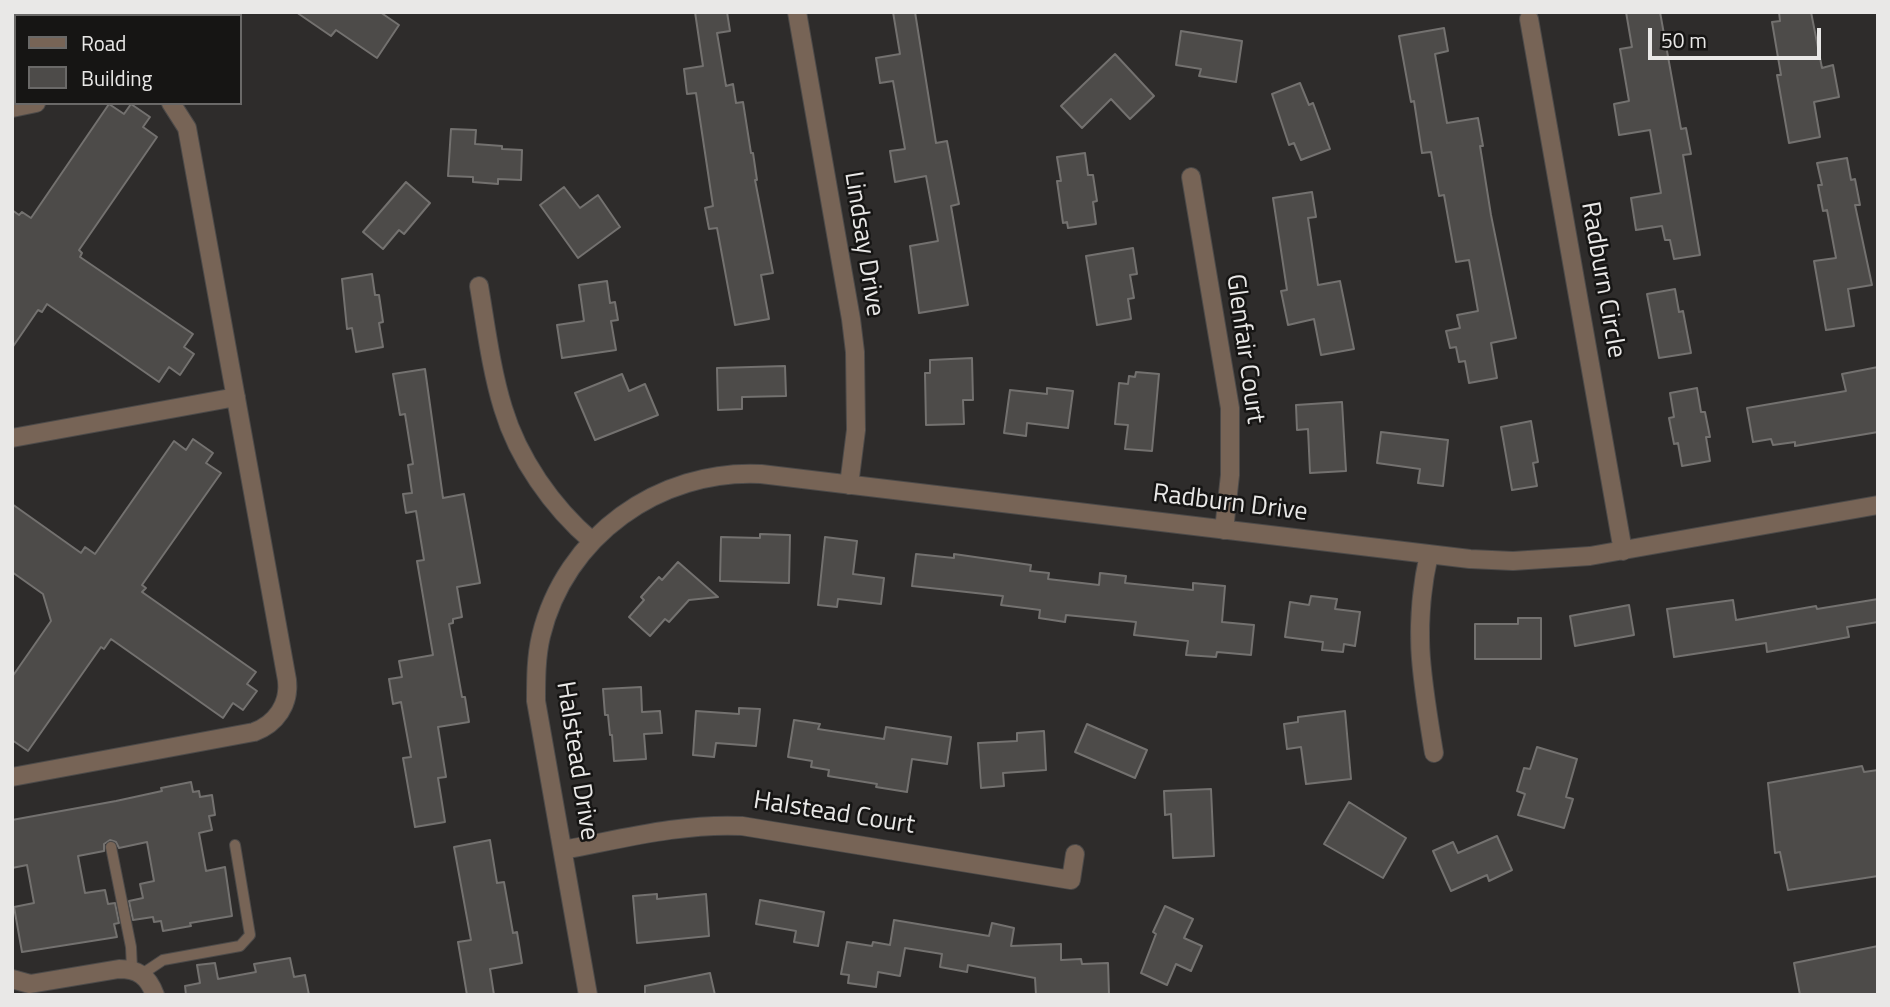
<!DOCTYPE html>
<style>
body{margin:0}
#map{position:relative;width:1890px;height:1007px;overflow:hidden;background:#2e2c2b;font-family:"Titillium Web",sans-serif}
canvas{display:block}
.frame{position:absolute;inset:0;border:14px solid #e9e8e7;pointer-events:none}
.legend{position:absolute;left:14px;top:14px;width:228px;height:91px;box-sizing:border-box;background:#161514;border:2px solid #6a6968;margin:0;padding:9px 12px;list-style:none;font-size:21px;color:#e9e8e7}
.legend li{display:flex;align-items:center;gap:14px;height:35px}
.legend b{width:35px;border:2px solid #6a6968}
.scale{position:absolute;left:1648px;top:28px;width:173px;height:32px;box-sizing:border-box;border:4px solid #e9e8e7;border-top:0;padding-left:9px;font-size:21px;line-height:24px;white-space:nowrap;color:#e9e8e7;-webkit-text-stroke:5px #161514;paint-order:stroke}
</style>
<div id="map">
<canvas width="1890" height="1007"></canvas>
<div class="frame"></div>
<ul class="legend">
<li><b style="height:9px;background:#776456"></b>Road</li>
<li><b style="height:19px;background:#4d4b49"></b>Building</li>
</ul>
<div class="scale">50 m</div>
</div>
<script>
const ctx = document.querySelector('canvas').getContext('2d');
ctx.lineJoin = 'round';
function fill(path, color) {
  ctx.fillStyle = color;
  ctx.fill(path, 'evenodd');
}
function strokePath(path, color, width, dash) {
  ctx.strokeStyle = color;
  ctx.lineWidth = width;
  ctx.lineCap = dash ? 'butt' : 'round';
  ctx.setLineDash(dash || []);
  ctx.stroke(path);
}
function drawText(font, color, halo, rows, align = 'center') {
  ctx.font = font + ' "Titillium Web",sans-serif';
  ctx.lineWidth = 5;
  ctx.setLineDash([]);
  ctx.textBaseline = 'middle';
  ctx.strokeStyle = halo;
  ctx.fillStyle = color;
  for (const [text, x, y, turn = 0] of rows) {
    ctx.save();
    ctx.translate(x, y);
    ctx.rotate((+turn || 0) * Math.PI / 180);
    ctx.textAlign = isNaN(turn) ? turn : align;
    if (halo) ctx.strokeText(text, 0, 0);
    ctx.fillText(text, 0, 0);
    ctx.restore();
  }
}
const building = new Path2D(`
 M296,12H380L399,25L377,58L336,30L331,36Z
 M695,12H727L730,31L717,33L726,86L733,84L736,103L743,102L751,153H753L757,180H755L773,273L761,275L769,319L735,325L717,228L709,229L705,208L713,206L696,93L687,94L684,69L703,66Z
 M893,12H915L936,143L947,141L959,204L951,206L968,305L919,313L910,246L938,241L926,176L895,182L890,151L905,149L893,81L880,83L876,58L900,54Z
 M1626,12H1660L1681,129L1686,128L1691,154L1683,155L1700,255L1674,259L1670,240H1665L1662,226L1636,230L1631,198L1661,193L1650,130L1619,135L1614,104L1629,101L1620,49L1632,47Z
 M1779,12H1811L1822,68L1833,65L1839,97L1814,102L1820,137L1789,143L1777,75H1781L1772,22L1780,21Z
 M1444,28L1448,51L1435,54L1447,123L1478,118L1483,146H1480L1491,215L1516,338L1491,343L1497,378L1469,383L1465,361L1459,362L1456,347L1450,348L1446,331L1460,328L1457,315L1478,311L1469,260L1456,262L1444,195L1439,196L1431,152L1422,153L1414,101L1411,102L1399,36Z
 M1181,31L1242,41L1236,82L1199,76L1201,69L1176,65Z
 M1115,54L1154,96L1130,119L1111,99L1082,128L1061,106Z
 M1300,83L1309,105L1313,103L1330,149L1301,160L1294,143L1289,145L1272,94Z
 M109,104L124,114L131,104L150,117L143,127L157,137L79,250L82,253L80,257L193,334L184,347L194,354L180,375L169,367L159,382L47,304L42,312L38,310L12,348V210L19,215L22,212L31,218Z
 M451,129L476,130L475,144L502,146V149L522,150L521,180L498,179V184L473,182V177L448,176Z
 M1085,153L1088,175H1093L1097,201L1093,202L1096,224L1068,228L1067,222L1063,223L1057,181H1061L1057,157Z
 M1847,158L1851,180L1855,179L1860,205H1855L1872,285L1848,289L1854,326L1826,330L1814,261L1836,258L1827,210L1823,211L1818,185H1822L1817,163Z
 M406,182L430,203L404,234L399,230L383,249L363,232Z
 M564,187L580,208L598,195L620,227L578,258L540,205Z
 M1312,192L1316,217L1308,218L1318,285L1340,281L1354,349L1321,355L1314,319L1288,325L1281,291L1287,290L1273,198Z
 M1133,248L1137,274L1130,275L1134,298L1128,299L1131,319L1097,325L1086,256Z
 M372,274L375,295H379L383,322L379,323L383,347L356,352L352,328L347,329L342,279Z
 M607,281L610,303L615,302L618,320L611,321L616,350L562,358L557,325L584,321L579,285Z
 M1675,289L1679,312L1683,311L1691,353L1659,358L1647,294Z
 M972,358L973,400H963L964,424L926,425L925,373H930V360Z
 M785,366L786,396L742,397V409L718,410L717,368Z
 M1878,367V432L1795,446V442L1773,445L1771,439L1753,442L1747,408L1846,391L1842,374Z
 M425,369L443,498L464,494L480,583L457,587L462,617L453,619V623L449,624L462,697H465L469,722L438,727L446,777L438,778L445,822L415,827L403,758L411,757L401,702L393,704L389,679L402,677L399,661L433,655L417,561L424,560L416,511L406,513L403,494L412,493L408,465L413,464L405,414L400,415L393,374Z
 M1136,372L1159,374L1152,451L1125,449L1128,425L1115,424L1119,383L1128,384L1129,376L1135,377Z
 M622,374L629,391L645,384L658,415L595,440L575,393Z
 M1047,388L1073,391L1068,428L1027,423L1026,436L1004,433L1010,390L1047,394Z
 M1697,388L1701,412H1705L1710,437H1706L1710,461L1682,466L1678,443L1674,444L1669,418L1674,417L1670,393Z
 M1342,402L1346,471L1310,473L1308,429L1297,430L1296,405Z
 M1531,421L1538,462L1533,463L1537,486L1512,490L1501,427Z
 M1381,432L1448,440L1443,486L1418,483L1420,469L1377,463Z
 M193,439L213,453L206,463L221,473L142,585L146,588L142,592L256,672L247,684L257,691L243,710L233,703L223,718L111,639L104,649L101,647L28,751L12,740V677L51,621L43,594L12,572V504L81,553L85,547L95,554L174,441L186,450Z
 M760,534L790,535L789,583L720,581L721,537L760,538Z
 M825,537L857,541L853,574L884,578L881,604L838,599L837,607L818,605Z
 M916,554L954,558V554L1031,565L1030,571L1049,573L1048,579L1099,585L1100,573L1126,576L1125,583L1193,590V583L1225,586L1222,622L1254,625L1251,655L1217,652L1216,657L1186,655L1188,641L1134,635L1136,622L1066,615L1065,622L1039,618L1040,610L1001,605L1003,596L912,586Z
 M678,562L718,597L689,600L669,622L665,619L650,636L629,617L644,600L641,597L659,577L662,580Z
 M1311,596L1337,599L1335,609L1360,612L1355,646L1344,644L1343,652L1322,650L1323,642L1285,637L1290,602L1309,605Z
 M1878,599V622L1847,627L1849,637L1767,652L1766,643L1674,657L1667,609L1733,600L1736,620L1816,606L1817,609Z
 M1629,605L1634,635L1575,646L1570,616Z
 M1518,618H1541V659H1475V624H1518Z
 M641,687L642,712L660,711L662,733L644,734L646,759L614,761L612,735H610L608,715H605L603,689Z
 M739,708L760,709L756,746L716,743L714,757L693,755L696,711L739,714Z
 M1345,711L1351,779L1306,784L1301,747L1287,749L1284,724L1298,722V717Z
 M794,720L820,724L818,729L884,739L886,727L951,737L947,764L912,759L907,792L876,787L877,784L828,776L829,770L811,767L812,761L788,757Z
 M1087,724L1147,750L1135,778L1075,752Z
 M1044,731L1046,770L1003,773L1004,786L981,788L978,743L1017,741V733Z
 M1537,747L1577,759L1566,797L1573,799L1564,828L1518,815L1525,794L1517,791L1524,768L1530,769Z
 M1862,766L1864,772L1878,770V876L1788,890L1780,852L1775,853L1768,783Z
 M191,782L193,792L199,791L200,797L212,795L215,815L209,816L212,830L199,833L206,871L225,867L232,916L190,923L191,926L163,931L161,921L154,922L153,917L133,920L129,901L143,898L140,884L154,881L147,842L119,848L116,842L110,840L104,844V851L78,856L85,893L105,890L108,904L115,903L119,923L114,924L117,937L22,952L14,907L34,903L27,865L12,868V820L116,801L162,791L161,788Z
 M1211,789L1214,856L1173,858L1171,814L1165,815L1164,791Z
 M1349,802L1406,838L1383,878L1324,844Z
 M1497,836L1512,870L1489,881L1487,875L1451,891L1433,851L1453,842L1458,853Z
 M490,840L497,883L504,882L513,933L517,932L522,963L490,969L494,995H467L458,942L471,940L454,847Z
 M657,894V899L706,894L709,936L637,943L633,896Z
 M760,900L824,912L818,946L794,942L796,931L756,924Z
 M1165,906L1193,919L1184,938L1202,946L1191,971L1176,964L1167,985L1141,973L1156,934L1153,932Z
 M894,920L989,936L992,923L1014,928L1011,946L1061,944V960L1081,959L1082,964L1108,963L1109,995H1036L1035,978L968,965L967,972L940,967L942,954L905,948L900,976L878,972L876,987L848,983L849,975L841,974L847,942L872,946L873,942L890,945Z
 M1878,946V995H1800L1794,963Z
 M290,958L294,977L305,975L309,995H186L185,986L200,983L197,965L215,963L218,979L256,972L254,964Z
 M710,973L715,995H645V986Z`);
fill(building, '#4d4b49');
strokePath(building, '#73716f', 2);
const lane = new Path2D(`
 M111,847L131,947L132,969
 M142,974L163,960L240,946L250,935L235,845`);
const street = new Path2D(`
 M797,12L851,319L855,352L856,430L849,485
 M1529,19L1623,551
 M12,108L36,103
 M1191,177L1230,408V475L1224,530
 M479,286C486,327 491,369 503,408C518,458 552,507 592,541
 M12,438L236,397
 M1429,554C1412,629 1422,679 1434,753
 M12,777L254,732C276,724 290,704 287,680L187,128L171,103
 M563,850C622,839 682,823 742,826L1071,880L1075,854
 M12,979L30,984L119,969C138,969 148,976 155,995
 M588,995L536,701C536,679 536,657 541,636C565,536 659,469 761,474L1470,559L1513,561L1590,556L1878,505`);
strokePath(lane, '#4c4a49', 12);
strokePath(street, '#4c4a49', 20);
strokePath(lane, '#776456', 10);
strokePath(street, '#776456', 18);
drawText('26px', '#e9e8e7', '#161514', [
 ["Lindsay Drive",863,244,81],
 ["Radburn Circle",1602,280,80],
 ["Glenfair Court",1244,349,82],
 ["Radburn Drive",1230,504,7],
 ["Halstead Drive",576,761,81],
 ["Halstead Court",834,814,9]
]);
</script>
